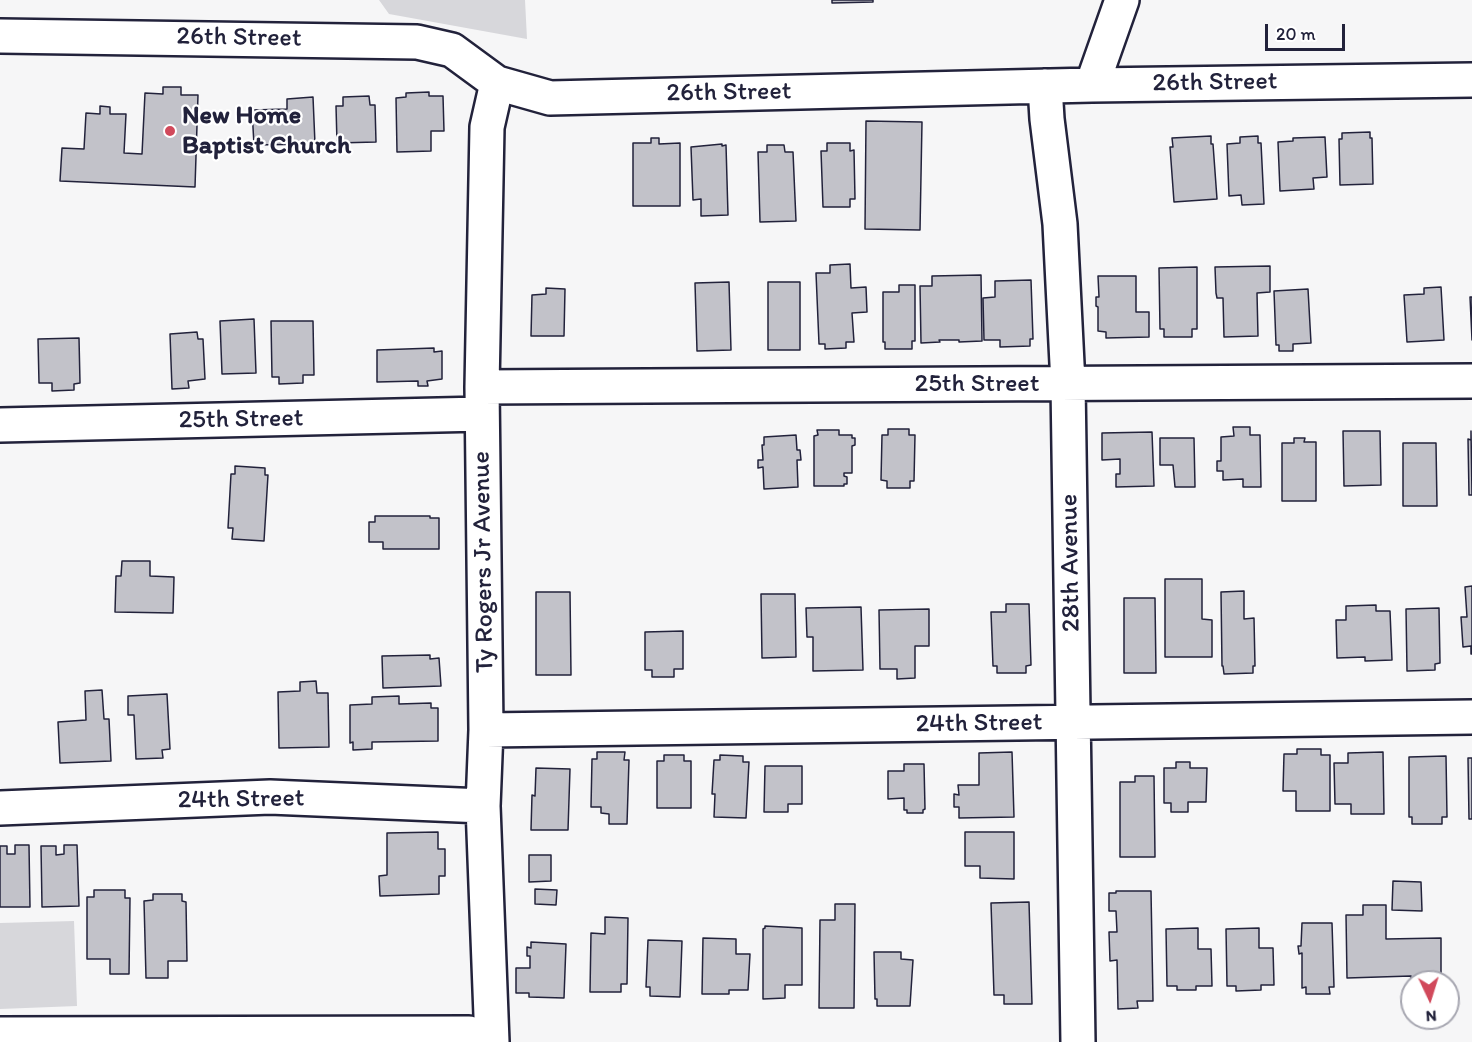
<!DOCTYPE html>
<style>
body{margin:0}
#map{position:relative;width:1472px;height:1042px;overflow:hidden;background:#f6f6f7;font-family:Itim,sans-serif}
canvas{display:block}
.north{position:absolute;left:1400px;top:970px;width:60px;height:60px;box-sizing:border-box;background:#fff;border:2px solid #a7a7b1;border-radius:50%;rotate:176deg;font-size:16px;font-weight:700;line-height:24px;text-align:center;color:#22223b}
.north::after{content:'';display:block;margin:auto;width:21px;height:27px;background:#d1495b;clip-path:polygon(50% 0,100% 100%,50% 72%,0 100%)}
.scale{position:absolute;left:1265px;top:24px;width:80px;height:27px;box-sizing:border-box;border:3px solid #22223b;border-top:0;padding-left:8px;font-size:18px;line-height:21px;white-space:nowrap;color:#22223b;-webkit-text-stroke:4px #fff;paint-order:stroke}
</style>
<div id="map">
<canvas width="1472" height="1042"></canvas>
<div class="north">N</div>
<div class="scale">20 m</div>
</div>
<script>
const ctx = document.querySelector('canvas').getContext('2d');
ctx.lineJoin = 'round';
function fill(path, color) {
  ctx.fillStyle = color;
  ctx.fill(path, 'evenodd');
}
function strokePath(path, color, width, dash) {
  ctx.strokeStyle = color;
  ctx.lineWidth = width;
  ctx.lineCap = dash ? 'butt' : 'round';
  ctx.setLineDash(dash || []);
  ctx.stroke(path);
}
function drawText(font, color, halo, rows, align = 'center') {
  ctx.font = font + ' Itim,sans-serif';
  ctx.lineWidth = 4.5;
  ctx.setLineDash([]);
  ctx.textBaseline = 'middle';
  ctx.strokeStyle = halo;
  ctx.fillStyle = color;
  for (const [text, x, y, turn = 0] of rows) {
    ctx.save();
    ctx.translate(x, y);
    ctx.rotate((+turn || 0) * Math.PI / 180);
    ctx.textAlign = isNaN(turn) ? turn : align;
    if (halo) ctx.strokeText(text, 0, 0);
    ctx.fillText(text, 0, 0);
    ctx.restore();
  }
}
fill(new Path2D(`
 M379,0H525L527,39L389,14Z
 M74,921L77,1006L0,1009V923Z`), '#d7d7db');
const building = new Path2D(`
 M832,0H873V2L832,3Z
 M163,87H181V95H198L195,187L60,181L62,148L84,149L86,113L100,114V106L110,107V114H126L124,153L142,154L145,93L163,94Z
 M429,92V96H443L444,131H431V151L397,152L396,98L406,97V93Z
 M369,96L370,105H375L376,142L337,143L336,106H343V97Z
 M313,97L315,144L254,145L252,110L287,109V99Z
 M866,121L922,122L920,230L865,229Z
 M1370,132V138H1372L1373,184L1340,185L1339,139H1342V133Z
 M1211,136V144H1213L1217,199L1174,202L1170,147H1173L1172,138Z
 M1258,136V143H1261L1264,204L1242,205L1241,195L1229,196L1227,144L1240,143V137Z
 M1325,137L1327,177L1313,178L1314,189L1280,191L1278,142L1293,141V138Z
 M651,138H659V144L680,143V206H633V143H651Z
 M827,143H850V151L854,150L855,199H850V207H823L821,151H827Z
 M722,144V146L726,145L728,215L701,216V199L693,200L691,147Z
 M767,145H784L785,152H793L796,221L760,222L758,152H767Z
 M850,264L851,288L866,287L867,312L852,313L854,342H846V348L825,349V344H819L816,273H830V265Z
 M1270,266V292L1257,293L1258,336L1224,337L1223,298H1217L1216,293L1215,267Z
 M1197,267V329H1192V337H1164V329H1160L1159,268Z
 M981,275L982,341L959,342V340H939L940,342L921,343L920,286H932V276Z
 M1098,276H1136V312H1149V337L1106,338V332L1098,331V307L1096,306V297H1099Z
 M1031,280L1033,339H1030V346L1000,347V340H984L983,298L995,297V281Z
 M729,282L731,350L697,351L695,283Z
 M768,282H800V350H768Z
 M899,285H915V341H912V349H885V342H883V292H899Z
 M1441,287L1444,340L1407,342L1404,295L1424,294V288Z
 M546,288L565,289L564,336H531L532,295L546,294Z
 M1308,289L1311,343L1293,344V351H1279V345H1276L1274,291Z
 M1470,297H1472V340Z
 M254,319L256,373L222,374L220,321Z
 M271,321H313L314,375H303V383L279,384V377H272Z
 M197,332L198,339H203L205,379L188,381L189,388L172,389L170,334Z
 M79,338L80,383L74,384V390L52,391V383H39L38,339Z
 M434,348V352L442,351V379L427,381L428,386H418V381L377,382V350Z
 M1233,427H1250V435H1260L1261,487H1243V479L1223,480V471H1217V461H1221V437L1234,436Z
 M888,429H909V435H915L914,481H910V488H887V481L881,480L882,435H888Z
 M817,430H839V435H852V438H855V445L852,446V473H844V476L847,477V484H844V486H814V436L818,435Z
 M1343,431H1380L1381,485L1344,486Z
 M1471,431L1472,495H1469L1468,439L1471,440Z
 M1152,432L1154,486L1116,487V474H1120V459L1102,460V433Z
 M796,435L797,450H800L801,460H797L798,487L764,489L763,467L758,468V460H763L762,445H764V437Z
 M1160,438H1194L1195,487H1175L1173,465H1160Z
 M1294,438H1305L1304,442H1316V501H1282V443H1294Z
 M1403,443H1436L1437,506H1403Z
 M235,466L265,468V475H268L264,541L232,539L233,528H228L231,474H235Z
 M375,516H430V518H439V549H383V542H369V522H375Z
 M122,561H150V576L174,577L173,613L115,612L116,576H121Z
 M1165,579H1202V619L1212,620V657H1165Z
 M1472,586V654H1471V646L1463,647L1461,617H1467L1465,587Z
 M1244,591V619L1254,618L1255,666H1253V673L1224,674L1223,666H1222L1221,592Z
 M536,592H570L571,675H536Z
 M761,594H795L796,657L762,658Z
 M1124,598H1155L1156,673H1124Z
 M1006,604H1029L1031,665L1026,666V673H997V666H993L991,612H1006Z
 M1376,605V611H1390L1392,660L1365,661V657L1337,658L1336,620H1346V606Z
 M861,607L863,670L813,671V637H807L806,608Z
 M1439,608L1440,663L1435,664V670L1407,671L1406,609Z
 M929,609V646H915V678L897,679V669H880L879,610Z
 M683,631V669H674V677H652V670H645V632Z
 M430,655V659L439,658L441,686L383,688L382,656Z
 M316,681L317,693H328L329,747L279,748L278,692L300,691V682Z
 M102,690L104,719H109L111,761L60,763L58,722L86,720L85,691Z
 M167,694L170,749L162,750L163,758L136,759L134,715H128V696Z
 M399,696V704L431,703V708H438V741L372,742V749L353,750V742L350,743V705L372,704V697Z
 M1297,749H1321V755H1330V811H1296V791H1283L1284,754H1297Z
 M597,752H625L624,760H629L627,824H609V814L601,813V807H591L592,759H597Z
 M1012,752L1014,817L959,818V807H954V794L959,795L958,785H979V753Z
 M1383,752L1384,814H1351V804H1335L1334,763H1348V753Z
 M664,755H684V761H691V808H657V761H664Z
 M720,755L743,756V762H749L746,818L714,817L715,794H712L714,760H720Z
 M1446,756L1447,817H1442V824H1412V817H1409V757Z
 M1468,758H1472V819H1469Z
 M1176,762H1190V768H1207L1206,802H1188V812H1171V803H1164V768H1176Z
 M904,764H924L925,809L923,810V813H907V810H904V798L888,799V771H904Z
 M765,766H802V804H788V812H764Z
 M536,768L570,769L568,830H531L532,795L535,796Z
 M1135,776H1154L1155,857H1120V782H1135Z
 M438,832V849H445V876H439V894L380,896L379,876L387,875V833Z
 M965,832H1014V879L980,878V866H965Z
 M15,845H29L30,907H0V846H7V854H15Z
 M64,845H77L79,906L42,907L41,846H56V855L64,854Z
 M529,855H551V881L529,882Z
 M1393,881L1421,882L1422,911L1392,910Z
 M535,889L557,890L556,905L535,904Z
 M94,890H125V898H130L129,974H110V959H87V897H94Z
 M1116,891H1151L1153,1001H1137L1138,1008L1118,1009L1117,960L1110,961L1109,932H1117L1116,911H1109V893H1116Z
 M153,894H182V901L186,902L187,961H168V978H146L144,901L153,900Z
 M1029,902L1032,1004H1004V995H994L991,903Z
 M835,904H855L854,1008H819L820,920H835Z
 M1363,905H1386V939L1441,938V978H1411V976L1347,978L1346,915H1363Z
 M605,917L628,918L627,984H621V992H590L591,933L605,934Z
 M1302,923H1332L1334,987H1329L1330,994H1306V987L1302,988V953L1299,954L1298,946H1301Z
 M765,926L802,928V985H785V998L763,999V929L765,928Z
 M1198,928V949H1211L1212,986H1196V990H1177V986H1167L1166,929Z
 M1259,928V948H1273L1274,985H1261V990L1236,991V986H1227L1226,929Z
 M703,938L736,939V954H750L748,990H729V994H702Z
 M648,940L682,941L680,997L650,996V987H646Z
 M531,942L566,944L564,998L529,997V993H516V968H530V956H527V947L531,948Z
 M874,952H901V959L913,960L910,1006H877V999H875Z`);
fill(building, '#c2c2c9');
strokePath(building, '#22223b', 1.5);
const minor = new Path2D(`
 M0,36L417,42L452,50L497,83L550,98L1092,85L1472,80
 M1092,85L1122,0
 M1045,86L1047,119L1060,224L1068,384L1078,1042
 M482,387L1472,381
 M0,425L482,414
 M486,730L1472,717
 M0,808L270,797L483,806
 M0,1034L469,1033L490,1042
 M492,1042L483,806L486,730L482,387L487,127L497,83`);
strokePath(minor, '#22223b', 38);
strokePath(minor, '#fff', 33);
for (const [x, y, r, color] of [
 [170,131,6,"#d1495b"]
]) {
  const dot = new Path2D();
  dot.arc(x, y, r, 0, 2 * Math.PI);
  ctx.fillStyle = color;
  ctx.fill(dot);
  strokePath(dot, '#fff', 2);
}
drawText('26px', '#22223b', '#fff', [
 ["26th Street",239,38,1],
 ["26th Street",1215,83,-1],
 ["26th Street",729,93,-1],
 ["25th Street",977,384],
 ["25th Street",241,420,-1],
 ["Ty Rogers Jr Avenue",484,562,-91],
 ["28th Avenue",1071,563,-91],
 ["24th Street",979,724,-1],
 ["24th Street",241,800,-1]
]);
drawText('bold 26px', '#22223b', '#fff', [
 ["New Home",182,116],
 ["Baptist Church",182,146]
], 'left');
</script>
